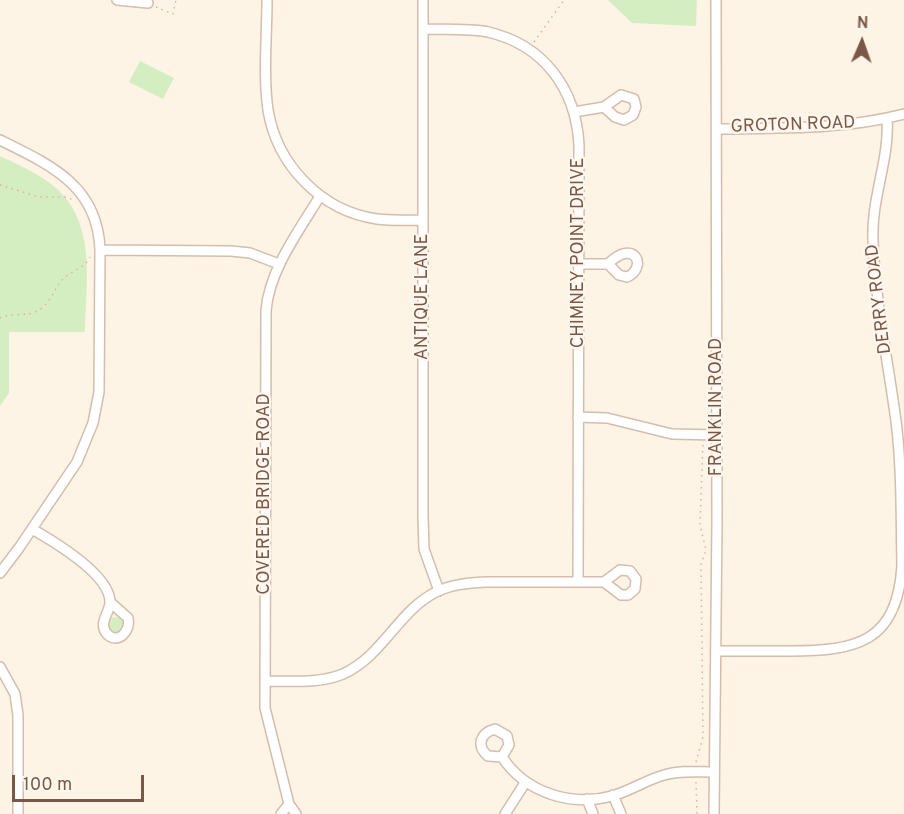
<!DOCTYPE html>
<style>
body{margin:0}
#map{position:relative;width:904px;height:814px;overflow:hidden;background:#fef4e5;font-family:Overpass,sans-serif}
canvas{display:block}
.north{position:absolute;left:832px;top:12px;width:60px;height:60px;-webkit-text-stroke:4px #fff7ed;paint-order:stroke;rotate:2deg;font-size:16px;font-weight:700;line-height:24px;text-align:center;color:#7a5847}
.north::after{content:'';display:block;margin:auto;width:21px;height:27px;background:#7a5847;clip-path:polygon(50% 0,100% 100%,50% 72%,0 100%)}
.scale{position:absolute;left:12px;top:775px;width:132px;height:27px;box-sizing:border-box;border:3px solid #7a5847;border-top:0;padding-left:8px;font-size:18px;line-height:21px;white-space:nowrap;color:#7a5847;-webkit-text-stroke:4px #fff7ed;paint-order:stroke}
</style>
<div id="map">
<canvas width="904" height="814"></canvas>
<div class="north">N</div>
<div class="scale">100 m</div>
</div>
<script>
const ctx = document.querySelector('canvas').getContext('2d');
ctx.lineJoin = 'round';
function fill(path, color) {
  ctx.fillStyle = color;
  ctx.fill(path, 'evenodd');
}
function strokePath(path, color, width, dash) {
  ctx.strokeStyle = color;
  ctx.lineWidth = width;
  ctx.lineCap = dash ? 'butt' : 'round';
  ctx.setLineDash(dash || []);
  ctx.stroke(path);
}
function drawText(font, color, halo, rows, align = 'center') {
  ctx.font = font + ' Overpass,sans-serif';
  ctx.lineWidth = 4.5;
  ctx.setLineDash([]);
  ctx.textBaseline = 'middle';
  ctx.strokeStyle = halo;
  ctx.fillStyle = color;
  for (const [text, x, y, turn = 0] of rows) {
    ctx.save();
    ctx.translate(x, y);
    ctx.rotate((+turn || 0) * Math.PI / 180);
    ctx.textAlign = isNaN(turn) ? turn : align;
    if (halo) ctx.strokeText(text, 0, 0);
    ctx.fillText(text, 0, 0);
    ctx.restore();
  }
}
fill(new Path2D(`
 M608,0H697L696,26L632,23Z
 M140,61L174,78L163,99L129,82Z
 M0,156C19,165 40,174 56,188C97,224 86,284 85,332H9V393L0,406Z
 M108 625a8 8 0 1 1 16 0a8 8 0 1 1-16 0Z`), '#d5eec1');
const minor = new Path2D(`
 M117,0L148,3
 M267,0C267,35 263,75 268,110C277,165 321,211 377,219C392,221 407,220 423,220
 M423,0V517L424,549L439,591
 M423,29C444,30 467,28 488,32C544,45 576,89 579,145L578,582
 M574,112L604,107L621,95L634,99L636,107L633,115L624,120L615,117L604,107
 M717,129C780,128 842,130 904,114
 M0,140C51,165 98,186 100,250L99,392L93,423L77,462L19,548L0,573
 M100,250L231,251L250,253L279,264
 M579,264H608L619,275L627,277C648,268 635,237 608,264
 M578,417L607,418L672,434L717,435
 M32,529C53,541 111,575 110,603C109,614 98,623 107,634C118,645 131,631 128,618L110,602
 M620,570L630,571L636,579L635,589L628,595H621L604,582Z
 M716,651C741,651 765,651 790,651C857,651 897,642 902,566C901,518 902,469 896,421C888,361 875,301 873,240C871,198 890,159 887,118
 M0,667L15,694L18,715V814
 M265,681C290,681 319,684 343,674C383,656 398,611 436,592C452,584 469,583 486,582H604
 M502,757L488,756C476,746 480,733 495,729L507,736L509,745L502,757C526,793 571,807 612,796C630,791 646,780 664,775C680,770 698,772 714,772
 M613,795L621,814
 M587,799L593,814
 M281,814L289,804
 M296,814L289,804L265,708L266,311C269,270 299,231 320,196
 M505,814L525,783
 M714,814L717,521L716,0`);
strokePath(minor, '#d4bdac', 12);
strokePath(new Path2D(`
 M156,7L173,14L176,0
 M534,42L564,0
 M0,185L39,197H65L74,200
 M0,318C9,313 22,316 33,313C50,307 53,289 64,278C73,270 85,268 90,257
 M696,762L703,737L701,565L706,550L700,525L703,442
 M696,782L697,814`), '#dcb39c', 1.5, [1.5, 4.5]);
strokePath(minor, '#fff', 9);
drawText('18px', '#7a5847', '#fff7ed', [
 ["GROTON ROAD",793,126,-2],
 ["CHIMNEY POINT DRIVE",579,253,-90],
 ["ANTIQUE LANE",423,297,-90],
 ["DERRY ROAD",880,299,-97],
 ["FRANKLIN ROAD",717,407,-90],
 ["COVERED BRIDGE ROAD",265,494,-90]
]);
</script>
